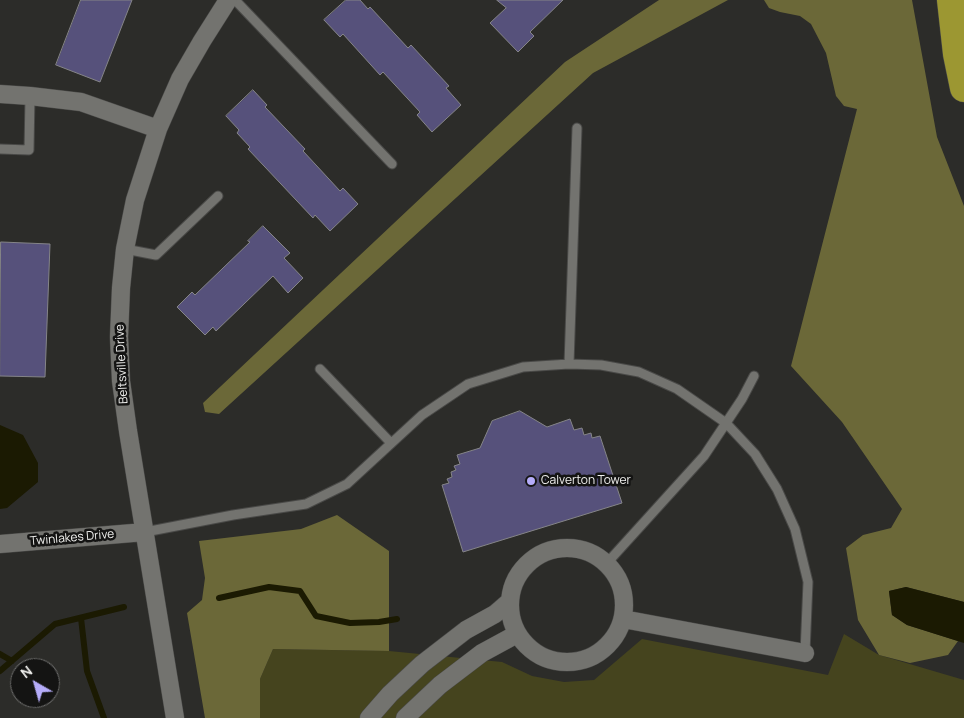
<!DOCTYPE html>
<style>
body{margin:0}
#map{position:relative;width:964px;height:718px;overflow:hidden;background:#2c2c29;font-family:Manrope,sans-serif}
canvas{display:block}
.north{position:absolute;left:10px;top:658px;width:50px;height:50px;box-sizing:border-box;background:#141413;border:1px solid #6c6c6b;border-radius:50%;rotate:322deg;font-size:14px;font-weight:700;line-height:20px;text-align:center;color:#f0f0ee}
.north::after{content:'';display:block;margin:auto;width:18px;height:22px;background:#b5acf9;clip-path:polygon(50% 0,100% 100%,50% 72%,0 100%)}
</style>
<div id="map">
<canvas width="964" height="718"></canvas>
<div class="north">N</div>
</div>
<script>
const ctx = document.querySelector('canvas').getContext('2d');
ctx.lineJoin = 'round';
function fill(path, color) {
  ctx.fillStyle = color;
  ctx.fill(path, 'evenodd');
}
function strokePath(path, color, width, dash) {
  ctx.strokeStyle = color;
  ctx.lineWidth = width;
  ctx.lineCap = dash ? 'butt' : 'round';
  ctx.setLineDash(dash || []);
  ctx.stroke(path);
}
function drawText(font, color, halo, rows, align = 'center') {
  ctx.font = font + ' Manrope,sans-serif';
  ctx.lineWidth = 5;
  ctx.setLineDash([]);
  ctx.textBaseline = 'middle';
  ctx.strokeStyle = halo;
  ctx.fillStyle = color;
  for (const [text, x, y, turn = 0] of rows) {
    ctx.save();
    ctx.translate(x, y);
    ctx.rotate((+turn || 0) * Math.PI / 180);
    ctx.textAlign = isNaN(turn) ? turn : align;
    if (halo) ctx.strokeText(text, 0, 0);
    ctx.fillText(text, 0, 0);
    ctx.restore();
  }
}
fill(new Path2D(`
 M844,634L879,655L964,680V718H260V679L273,649L389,651L502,662L532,676L564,682L594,680L642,639L828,675Z`), '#45441e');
fill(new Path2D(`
 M659,0H728L593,73L219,414L205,412L203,403L565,62Z
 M764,0H912L937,137L964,206V602L906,587L889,591L892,615L907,625L958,641L948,655L910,663L879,655L858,620L846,548L863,535L891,528L902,509L842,422L791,366L857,109L844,106L836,96L826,53L811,24L800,16L780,12L769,8Z
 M337,515L389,551V651L273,649L260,679V718H205L187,613L202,600L205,578L199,541L301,529Z`), '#6b6838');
fill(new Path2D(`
 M0,425L23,435L38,463V482L7,508L0,509Z
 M906,587L964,602V643L907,625L892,615L889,591Z`), '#1b1a02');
strokePath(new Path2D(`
 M219,598L269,587L300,591L316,616L350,623L379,622L397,619
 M81,618L87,671L104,718
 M0,654L12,661
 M0,671L55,624L124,607`), '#1b1a02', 6);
const building = new Path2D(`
 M81,0H132L100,82L56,65Z
 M346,0H360L368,9L370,7L408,48L411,45L449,86L446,88L461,105L432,132L417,115L420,112L383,72L380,75L343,34L340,37L324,20Z
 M497,0H563L530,32L534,36L518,52L490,23L506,8Z
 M253,90L267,105L265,107L305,149L303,151L316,165L340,191L343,188L358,204L330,231L315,215L313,218L248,149L250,147L237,133L239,130L226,116Z
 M263,226L290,253L284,258L303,278L288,293L273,276L216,331L213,327L205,335L177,307L192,292L195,295L250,242L248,241Z
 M1,242L50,244L45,377L0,376Z
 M520,411L547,427L570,419L574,430L582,428L584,435L591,433L592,438L600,436L622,503L463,552L442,485L449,483L447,479L452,477L451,472L456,470L454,466L460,464L457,455L480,448L492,421Z`);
fill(building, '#56517b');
strokePath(building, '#858588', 1);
const lane = new Path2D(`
 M235,0L392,164
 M0,149L29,150L30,96
 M125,249L156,255L218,196
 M569,364L577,128
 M320,369L391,443
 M145,532L233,515L306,504L347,484L422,415L468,384L523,367L569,364L601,365L639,372L677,389L726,423L755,454L777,489L795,529L808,582L805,653
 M607,563L704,456L742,399L754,376`);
const street = new Path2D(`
 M0,94L30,96L81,102L158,129
 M0,544L145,532
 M510 605a57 57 0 1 1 114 0a57 57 0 1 1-114 0Z
 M623,619L805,653
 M175,718L128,431L121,381L119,337L121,288L125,249L135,200L158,129L180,79L202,41L228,0
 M369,718L390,694L422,664L466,630L495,614L510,601
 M405,718L440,685L482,653L517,634`);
const highway = new Path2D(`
 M951,0L957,54L964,88`);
strokePath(lane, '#494947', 11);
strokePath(street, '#494947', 19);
strokePath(highway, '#494947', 29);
strokePath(lane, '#73736f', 9);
strokePath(street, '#73736f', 18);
strokePath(highway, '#9c9732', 28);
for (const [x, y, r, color] of [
 [531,481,5,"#b5acf9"]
]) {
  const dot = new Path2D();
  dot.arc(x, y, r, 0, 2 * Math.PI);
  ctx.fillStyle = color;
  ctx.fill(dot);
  strokePath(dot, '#141413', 2);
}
drawText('12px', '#f0f0ee', '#141413', [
 ["Beltsville Drive",122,364,-93],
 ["Twinlakes Drive",72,538,-5]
]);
drawText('12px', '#f0f0ee', '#141413', [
 ["Calverton Tower",541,481]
], 'left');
</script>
